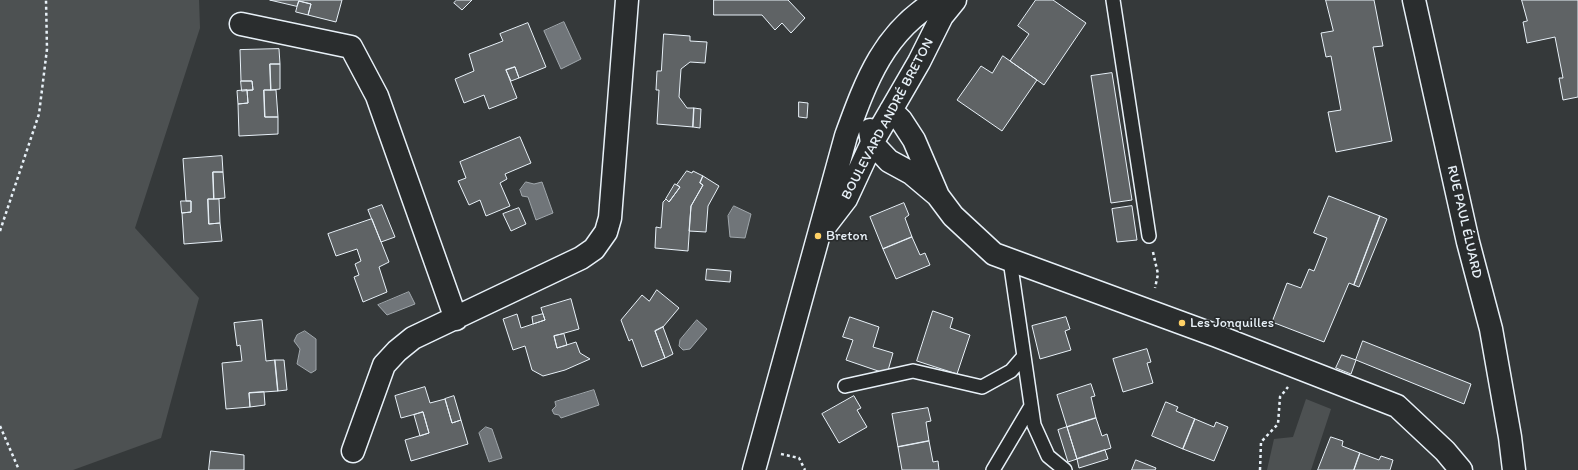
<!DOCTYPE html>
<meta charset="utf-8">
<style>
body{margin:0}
canvas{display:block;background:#35393a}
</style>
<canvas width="1578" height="470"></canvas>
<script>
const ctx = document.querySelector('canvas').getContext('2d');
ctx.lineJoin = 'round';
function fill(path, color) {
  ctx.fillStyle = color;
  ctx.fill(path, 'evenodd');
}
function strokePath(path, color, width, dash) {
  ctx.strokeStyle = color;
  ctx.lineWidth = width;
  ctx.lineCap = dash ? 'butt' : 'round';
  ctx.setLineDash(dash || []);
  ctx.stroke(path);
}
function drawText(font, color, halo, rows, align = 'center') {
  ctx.font = font + ' Itim,sans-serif';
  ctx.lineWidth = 3.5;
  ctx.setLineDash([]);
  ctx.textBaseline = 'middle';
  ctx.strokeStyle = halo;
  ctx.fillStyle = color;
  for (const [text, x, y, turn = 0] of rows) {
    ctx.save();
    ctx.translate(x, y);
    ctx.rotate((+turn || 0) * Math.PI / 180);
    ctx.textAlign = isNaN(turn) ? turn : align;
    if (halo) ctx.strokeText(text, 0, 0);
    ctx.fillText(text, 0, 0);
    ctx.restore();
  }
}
fill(new Path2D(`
 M0,0H199L200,28L135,228L199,298L161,438L73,470H0Z
 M1306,399L1331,409L1311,470H1267L1274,439L1293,437Z`), '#4d5152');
const water = new Path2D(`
 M564,22L581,59L561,69L544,31Z
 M526,182L534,184L542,182L553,213L536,220L528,197L522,196L520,190Z
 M734,206L751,214L745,238L730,237L728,216Z
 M409,292L415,304L387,315L378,305Z
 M697,320L707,329L690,349L683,350L679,346L680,340Z
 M305,331L316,339V370L311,373L297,364L300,349L294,341L297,335Z
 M594,390L599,405L561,418L559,415L554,414L552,410L556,406L555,402Z
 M486,427L492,429L502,458L489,462L479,433Z`);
fill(water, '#707579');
strokePath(water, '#a0a7ac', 1);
const building = new Path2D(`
 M270,0H342L336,22L308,15L311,4L299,1L297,6Z
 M457,0H472L462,10L454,3Z
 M714,0H788L805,18L791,33L782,23L775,30L762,15H714Z
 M1036,0H1053L1086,23L1044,85L1010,61L1029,34L1018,26Z
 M1326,0H1374L1383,46L1373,47L1392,141L1336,152L1328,112L1341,110L1331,56L1326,57L1321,33L1333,31Z
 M1522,0H1578V97L1563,100L1559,78H1563L1555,37L1527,43L1523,22L1527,21Z
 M299,1L311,4L308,15L296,12Z
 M528,23L546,67L519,78L515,67L506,70L517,98L489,109L484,95L464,103L455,79L474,71L469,54L503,41L500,34Z
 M664,34L690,36V41L707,42L705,63L690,62L681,69L679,97L687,108H694L693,127L657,124L659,90H656L657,71H661Z
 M279,49L280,64H270L271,90H264L265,117H278V134L239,136L238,104L248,103L247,90H253L252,81H241L240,50Z
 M1003,56L1037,80L1002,131L957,100L981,66L992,73Z
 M270,64H280V89L271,90Z
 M515,67L519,78L511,81L506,70Z
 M1112,73L1132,200L1111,203L1091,76Z
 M241,81H252L253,90L242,91Z
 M247,90L248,103L238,104L237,91Z
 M264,90H276L278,117H265Z
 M799,102L808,103L807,118L799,117Z
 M694,108L701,109L700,128L693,127Z
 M520,137L531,163L505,174L507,179L500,183L510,206L486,216L480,200L469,205L458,181L466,178L460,162Z
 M222,156L223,172H213L214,199H208L209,224L220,223L222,241L184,244L182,213L191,212V201H186L183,159Z
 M687,171L692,173L693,171L703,176L700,183L703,185L691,206L688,251L655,248L656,227L661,228L663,202L666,199L669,202L680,187L677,185Z
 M213,172H223L225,198L214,199Z
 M703,176L719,186L708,206L706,232L689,231L691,206L703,185L700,183Z
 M675,184L680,187L669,202L666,199Z
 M1329,196L1380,216L1354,285L1349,283L1324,342L1272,322L1287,283L1301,288L1309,269L1314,271L1327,238L1314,233Z
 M208,199H219L220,223L209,224Z
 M181,201H191V212L182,213Z
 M904,203L909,215L905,218L912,237L883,249L870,217Z
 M382,205L395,237L381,242L368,210Z
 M1132,206L1137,240L1117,242L1112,209Z
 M519,208L526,224L511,231L503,214Z
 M1380,216L1387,219L1359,287L1354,285Z
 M372,219L389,262L379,267L387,292L363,302L354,277L359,275L355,264L361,261L357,249L336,256L328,234Z
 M912,237L920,255L925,253L930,265L896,279L883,249Z
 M707,269L731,271L730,282L706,280Z
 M657,290L679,308L663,327L655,331L665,358L642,367L632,339L629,341L621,320L642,295L649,301Z
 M571,299L579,329L554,336L557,348L576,342L580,353L590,359L565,370L543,376L532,370L525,346L513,350L503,319L517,314L521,328L545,320L541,308Z
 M933,311L953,318L950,328L970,335L957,374L917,361Z
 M543,314L545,320L533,324L532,317Z
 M850,317L879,327L873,347L893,353L887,374L846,360L853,340L843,337Z
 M1066,317L1070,329L1065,331L1071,350L1040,359L1032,326Z
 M262,320L266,361L275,360L278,391L249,393L250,407L226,409L222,363L242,361L240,345L237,346L234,323Z
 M663,327L673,354L665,358L655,331Z
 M564,334L567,345L557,348L554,336Z
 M1363,341L1471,384L1464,404L1356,360Z
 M1147,349L1151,362L1147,363L1153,383L1123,392L1113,359Z
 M1342,355L1356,360L1351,374L1336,368Z
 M275,360H284L287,390L278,391Z
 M1091,384L1095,396L1091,397L1096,418L1067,427L1057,395Z
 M425,387L430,403L445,399L452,423L461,420L468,444L411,461L405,440L429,433L423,412L401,418L395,396Z
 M264,392L265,405L250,407L249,393Z
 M454,396L461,420L452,423L445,399Z
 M854,396L861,408L857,410L867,427L839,443L822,414Z
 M1166,402L1178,407L1176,411L1195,419L1183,449L1152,436Z
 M928,408L931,421L926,422L929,441L898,447L892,414Z
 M423,412L429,433L420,436L414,415Z
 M1096,418L1102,436L1107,434L1111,448L1077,459L1067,427Z
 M1195,419L1214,427L1216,422L1228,427L1214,461L1183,449Z
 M1067,427L1077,459L1068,462L1058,430Z
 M1331,437L1343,441L1342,446L1360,453L1354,470H1318Z
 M929,441L933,462L938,461L939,470H902L898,447Z
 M1105,450L1108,459L1079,468L1077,459Z
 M211,451L244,455V470H209Z
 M1360,453L1379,460L1381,456L1393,460L1390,470H1354Z
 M1136,460L1156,468L1155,470H1132Z`);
fill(building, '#5f6365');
strokePath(building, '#e8f1f8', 1);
const service = new Path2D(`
 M1113,0L1149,236
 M1010,260L1034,425L1048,456L1065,470
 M845,386L913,371L982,387L1011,371L1024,356
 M993,470L1031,406`);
const minor = new Path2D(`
 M1414,0L1468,242L1491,329L1510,437L1514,470
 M241,24L351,47L377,96L456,319
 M891,110L901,120L914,140L938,196L953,216L994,254L1217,336L1397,406L1445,451L1461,470
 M870,130L872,143L889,161L911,173L936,194
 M826,225L846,199L872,143L919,62L942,16L955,0
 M353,451L384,365L397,351L413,338L581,258L594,249L606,232L610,218L627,0
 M754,470L846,136C866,81 884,31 938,0`);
strokePath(service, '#e8f1f8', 16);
strokePath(minor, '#e8f1f8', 25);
strokePath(new Path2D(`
 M0,231L39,114L47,49L46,0
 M1153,252L1158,274L1155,288
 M0,426L19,470
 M781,454L799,458L805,470
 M1260,470L1261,442L1278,424L1280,397L1288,387`), '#e8f1f8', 2.5, [3, 3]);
strokePath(service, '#2a2d2e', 13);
strokePath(minor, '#2a2d2e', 22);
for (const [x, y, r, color] of [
 [818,236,4,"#ffd166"],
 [1182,323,4,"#ffd166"]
]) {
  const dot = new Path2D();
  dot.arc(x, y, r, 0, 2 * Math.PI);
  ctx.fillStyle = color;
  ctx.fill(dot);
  strokePath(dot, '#2a2d2e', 1.5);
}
drawText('14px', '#e8f1f8', '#2a2d2e', [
 ["BOULEVARD ANDRÉ BRETON",888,119,-62],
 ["RUE PAUL ÉLUARD",1464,222,77]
]);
drawText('14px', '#e8f1f8', '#2a2d2e', [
 ["Breton",826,236],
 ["Les Jonquilles",1190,323]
], 'left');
</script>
